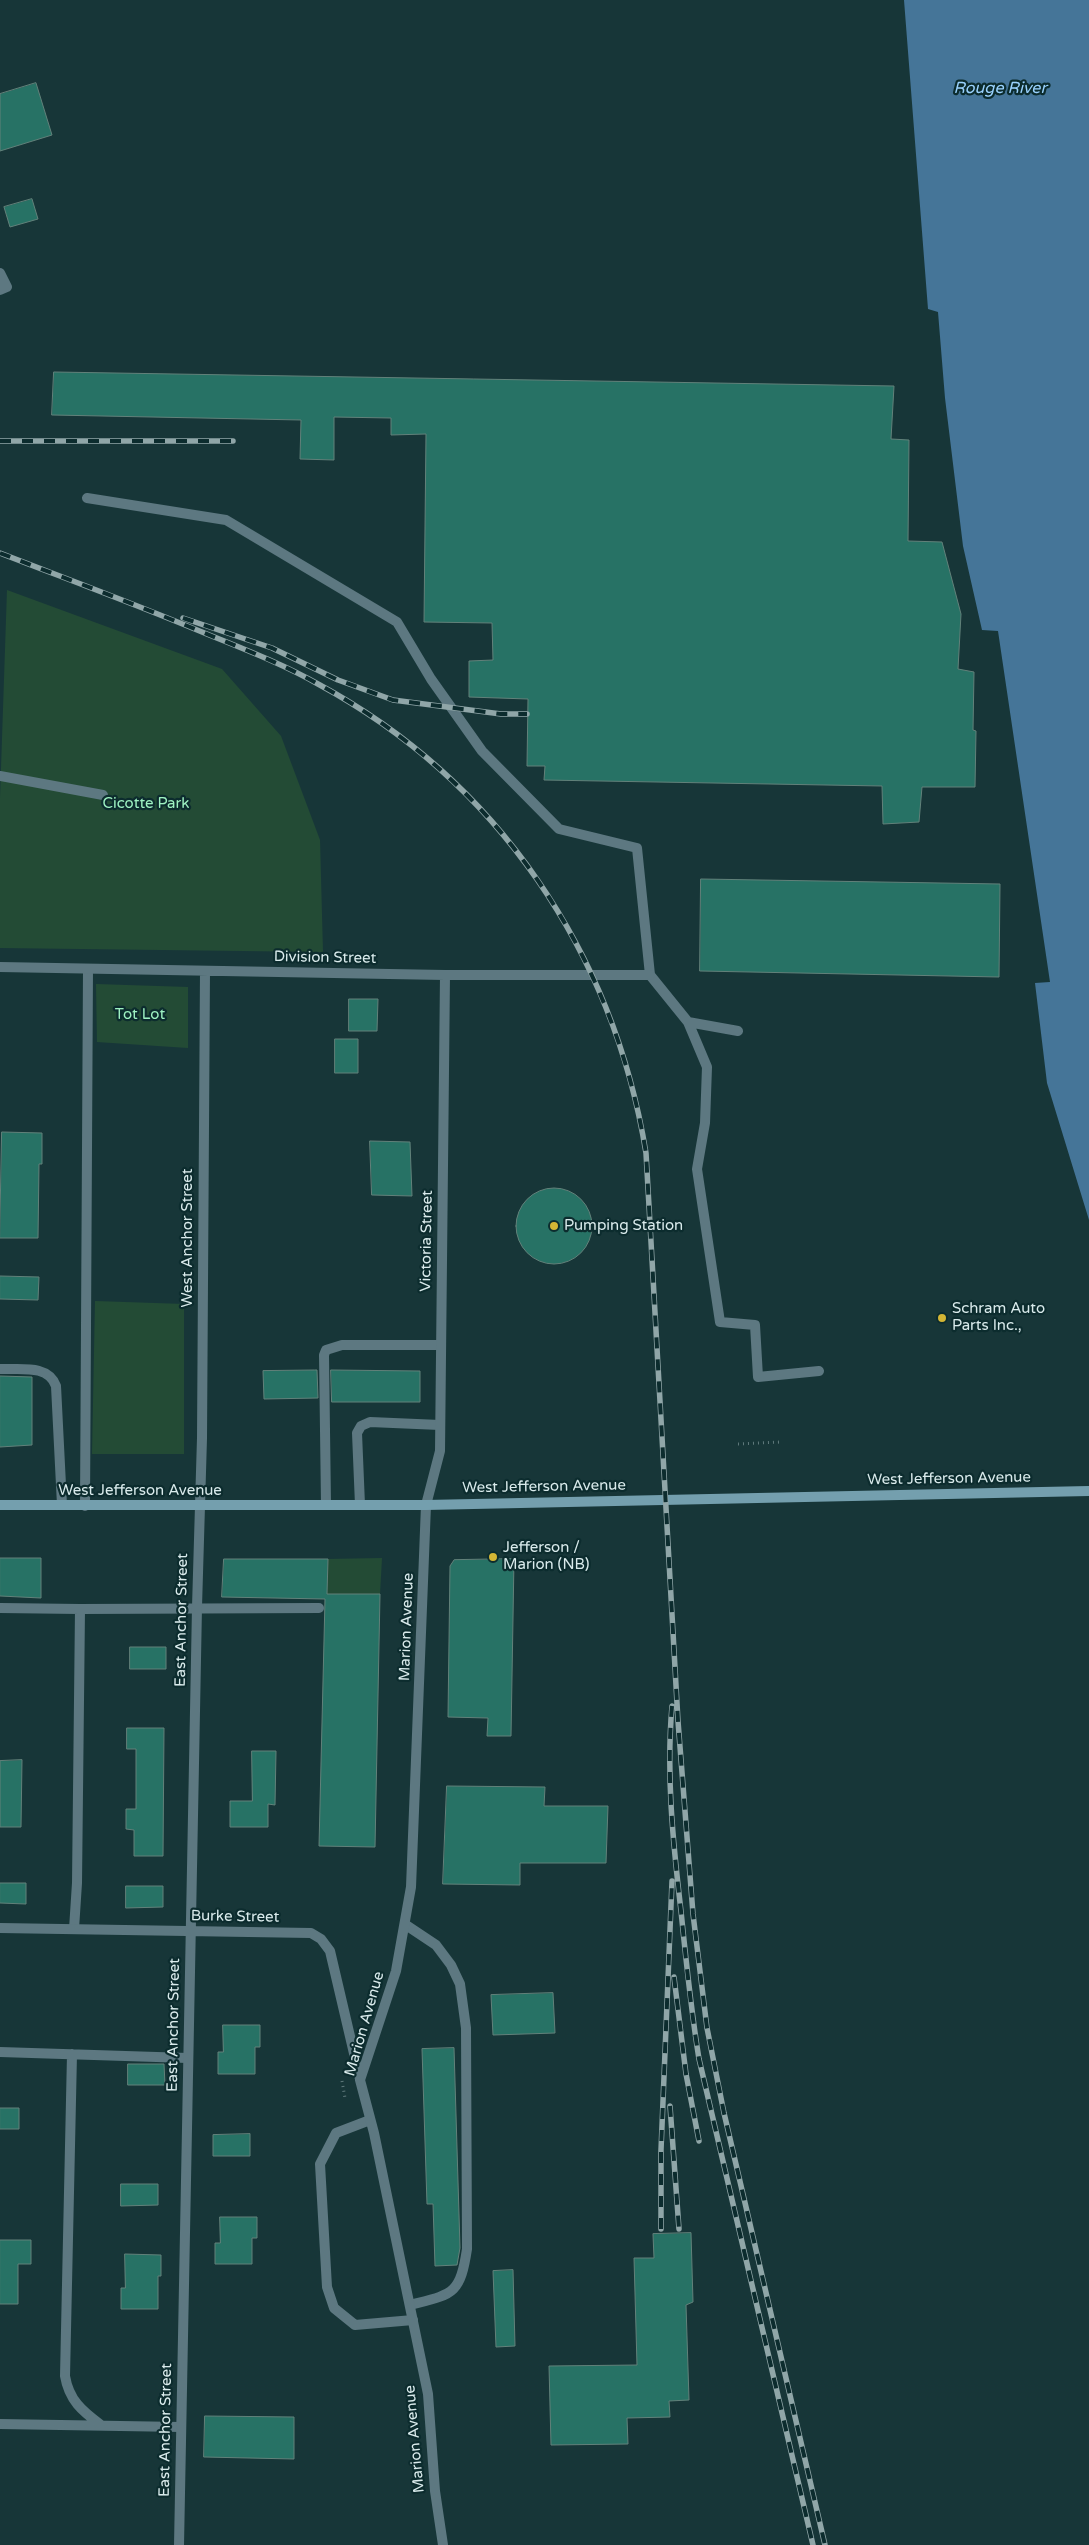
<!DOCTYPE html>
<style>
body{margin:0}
canvas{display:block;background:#173638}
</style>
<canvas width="1089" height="2545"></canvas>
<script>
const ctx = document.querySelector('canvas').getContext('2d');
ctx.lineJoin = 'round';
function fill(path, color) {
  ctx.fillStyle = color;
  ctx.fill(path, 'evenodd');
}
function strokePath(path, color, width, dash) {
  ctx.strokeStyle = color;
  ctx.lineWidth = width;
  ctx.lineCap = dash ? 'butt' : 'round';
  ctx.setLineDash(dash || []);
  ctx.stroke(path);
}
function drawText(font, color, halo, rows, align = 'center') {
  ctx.font = font + ' "Varela Round",sans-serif';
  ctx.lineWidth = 4.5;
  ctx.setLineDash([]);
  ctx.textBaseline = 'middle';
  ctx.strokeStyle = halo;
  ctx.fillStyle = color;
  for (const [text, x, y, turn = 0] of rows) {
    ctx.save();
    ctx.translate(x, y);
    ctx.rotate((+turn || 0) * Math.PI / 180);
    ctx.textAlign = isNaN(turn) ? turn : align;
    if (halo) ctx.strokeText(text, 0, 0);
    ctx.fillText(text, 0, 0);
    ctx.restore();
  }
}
fill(new Path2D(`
 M7,590L222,669L281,736L320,840L323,952L0,948V798Z
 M96,984L188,987V1048L97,1042Z
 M95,1301L184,1304V1454H92Z
 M382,1558L380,1594H327L328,1559Z`), '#234b35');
fill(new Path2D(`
 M904,0H1089V1220L1047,1083L1035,983L1050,982L998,631L982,630L963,546L945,398L938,312L928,309Z`), '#457598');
const building = new Path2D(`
 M36,83L52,135L0,151V94Z
 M32,199L38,219L10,227L4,207Z
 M54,372L894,386L891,439L909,440L908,541L942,542L961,614L958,669L974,672L973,730L976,731L975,787H922L919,822L883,824L882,786L544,780L545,766H527L528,699L469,697V661L493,660L492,623L424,622L426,434L391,435V418L334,417V460L300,459L301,420L52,415Z
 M701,879L1000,884L999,977L700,971Z
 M349,999H378L377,1031H349Z
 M335,1039H358V1073H335Z
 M2,1132L42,1133V1164H39L38,1238H0Z
 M370,1141L410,1142L412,1196L372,1195Z
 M516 1226a38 38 0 1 1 76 0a38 38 0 1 1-76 0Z
 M0,1276L39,1277L38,1300L0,1299Z
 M315,1370H317L318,1398L264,1399L263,1371Z
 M331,1370L420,1371V1402H332Z
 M0,1376L32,1377V1445L0,1447Z
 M0,1558H41V1598L0,1596Z
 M224,1559H328L327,1594H380L375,1847L319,1846L325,1599L222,1597Z
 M514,1559L511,1736H487L488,1718L448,1717L450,1566L454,1560Z
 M130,1647H166V1669H130Z
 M127,1728H164L163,1856H134V1830L126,1829V1809H136V1749H127Z
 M252,1751H276L275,1805L268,1804V1827H230V1801H252Z
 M22,1760L21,1827H0V1761Z
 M447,1786L545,1787L544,1806H608L606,1863H520V1885L443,1884Z
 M0,1883H26V1904L0,1903Z
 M126,1886H163V1907L126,1908Z
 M553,1993L555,2033L493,2035L491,1995Z
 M223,2025H260V2047H255V2074H218V2052H223Z
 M454,2048L460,2248L457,2265L435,2266L433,2204H427L422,2049Z
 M128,2064H164L165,2085H128Z
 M0,2108H19V2129H0Z
 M250,2134V2156H213V2135Z
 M121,2184H158V2205L121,2206Z
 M220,2217H257V2238H252V2264H215V2243H220Z
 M691,2233L693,2302L686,2305L689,2400L669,2401L670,2417L627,2418L628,2444L551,2445L549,2366L637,2365L634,2258H654L653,2234Z
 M0,2240H31V2264H18V2304H0Z
 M125,2254L161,2255V2276H158V2309H121V2288H125Z
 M513,2270L515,2346L496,2347L493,2271Z
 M205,2416L294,2417V2459L204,2457Z`);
fill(building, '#277265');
strokePath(building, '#62817a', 1);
strokePath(new Path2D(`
 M738,1444L781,1442
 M342,2081L345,2098`), '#5f797b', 3, [1, 4]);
strokePath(new Path2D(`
 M0,273L7,287L0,290
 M87,498L226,520L397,622L431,679L482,751L559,829L637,848L650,975L688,1022L738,1031
 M688,1022L707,1067L705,1123L697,1169L720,1322L755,1325L758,1377L819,1371
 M0,1369C20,1370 48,1364 56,1386L62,1505
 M326,1505L324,1355L326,1350L342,1345H441
 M360,1505L357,1433L361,1426L370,1422L440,1425
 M85,1506L88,969
 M0,1608L80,1609
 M406,1925L436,1945L451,1965L460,1984L466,2028L467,2249C460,2295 453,2294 410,2305
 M74,1929L77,1883L80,1609L319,1608
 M0,2052L188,2058
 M72,2054L65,2376C69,2400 82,2411 101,2425
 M370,2120L336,2133L320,2164L327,2287L334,2308L355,2325L413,2320
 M0,2424L181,2427`), '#5d7881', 10);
strokePath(new Path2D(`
 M0,776L103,795
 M0,967L445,975H650
 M0,1928L311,1933L321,1939L330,1951L360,2079
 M179,2545L197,1607L202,1438L205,971
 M443,2545L435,2491L428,2394L374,2133L360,2080L396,1971L411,1887L426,1505L440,1451L445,975`), '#5d7881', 10);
strokePath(new Path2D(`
 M0,1505H426L1089,1491`), '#749fae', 10);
const rail = new Path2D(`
 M0,441H233
 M0,553C67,579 135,604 202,632C241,648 281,663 318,684C498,781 613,952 646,1153L678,1721L693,1914L707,2028L724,2113L825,2545
 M183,618L272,648L338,680L393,700L501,714H527
 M672,1706C666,1774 673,1843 681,1911C686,1961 691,2010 699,2059L813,2545
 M674,1977L686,2074L699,2141
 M670,2106L679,2229
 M661,2229V2150L672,1881`);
strokePath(rail, '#90a6a8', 5.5);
strokePath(rail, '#0c2c2e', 4, [11]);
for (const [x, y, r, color] of [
 [554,1226,5,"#d4b635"],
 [942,1318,5,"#d4b635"],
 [493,1557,5,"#d4b635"]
]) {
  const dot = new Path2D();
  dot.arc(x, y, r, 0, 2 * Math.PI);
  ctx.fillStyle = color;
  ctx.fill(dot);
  strokePath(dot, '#0c2c2e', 2);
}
drawText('15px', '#9ef2c2', '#0c2c2e', [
 ["Cicotte Park",146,804],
 ["Tot Lot",140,1015]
]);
drawText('15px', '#daebec', '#0c2c2e', [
 ["Division Street",325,958,1],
 ["West Anchor Street",188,1238,-90],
 ["Victoria Street",427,1241,-89],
 ["West Jefferson Avenue",949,1479,-1],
 ["West Jefferson Avenue",544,1487,-1],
 ["West Jefferson Avenue",140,1491],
 ["East Anchor Street",182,1620,-89],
 ["Marion Avenue",407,1627,-88],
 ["Burke Street",235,1917,1],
 ["Marion Avenue",365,2024,-74],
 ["East Anchor Street",174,2025,-89],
 ["East Anchor Street",166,2430,-89],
 ["Marion Avenue",415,2439,-95]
]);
drawText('15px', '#daebec', '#0c2c2e', [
 ["Pumping Station",564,1226],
 ["Schram Auto",952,1309],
 ["Parts Inc.,",952,1326],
 ["Jefferson /",503,1548],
 ["Marion (NB)",503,1565]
], 'left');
drawText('italic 16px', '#9ad2fe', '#0c2c2e', [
 ["Rouge River",1000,89]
]);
</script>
